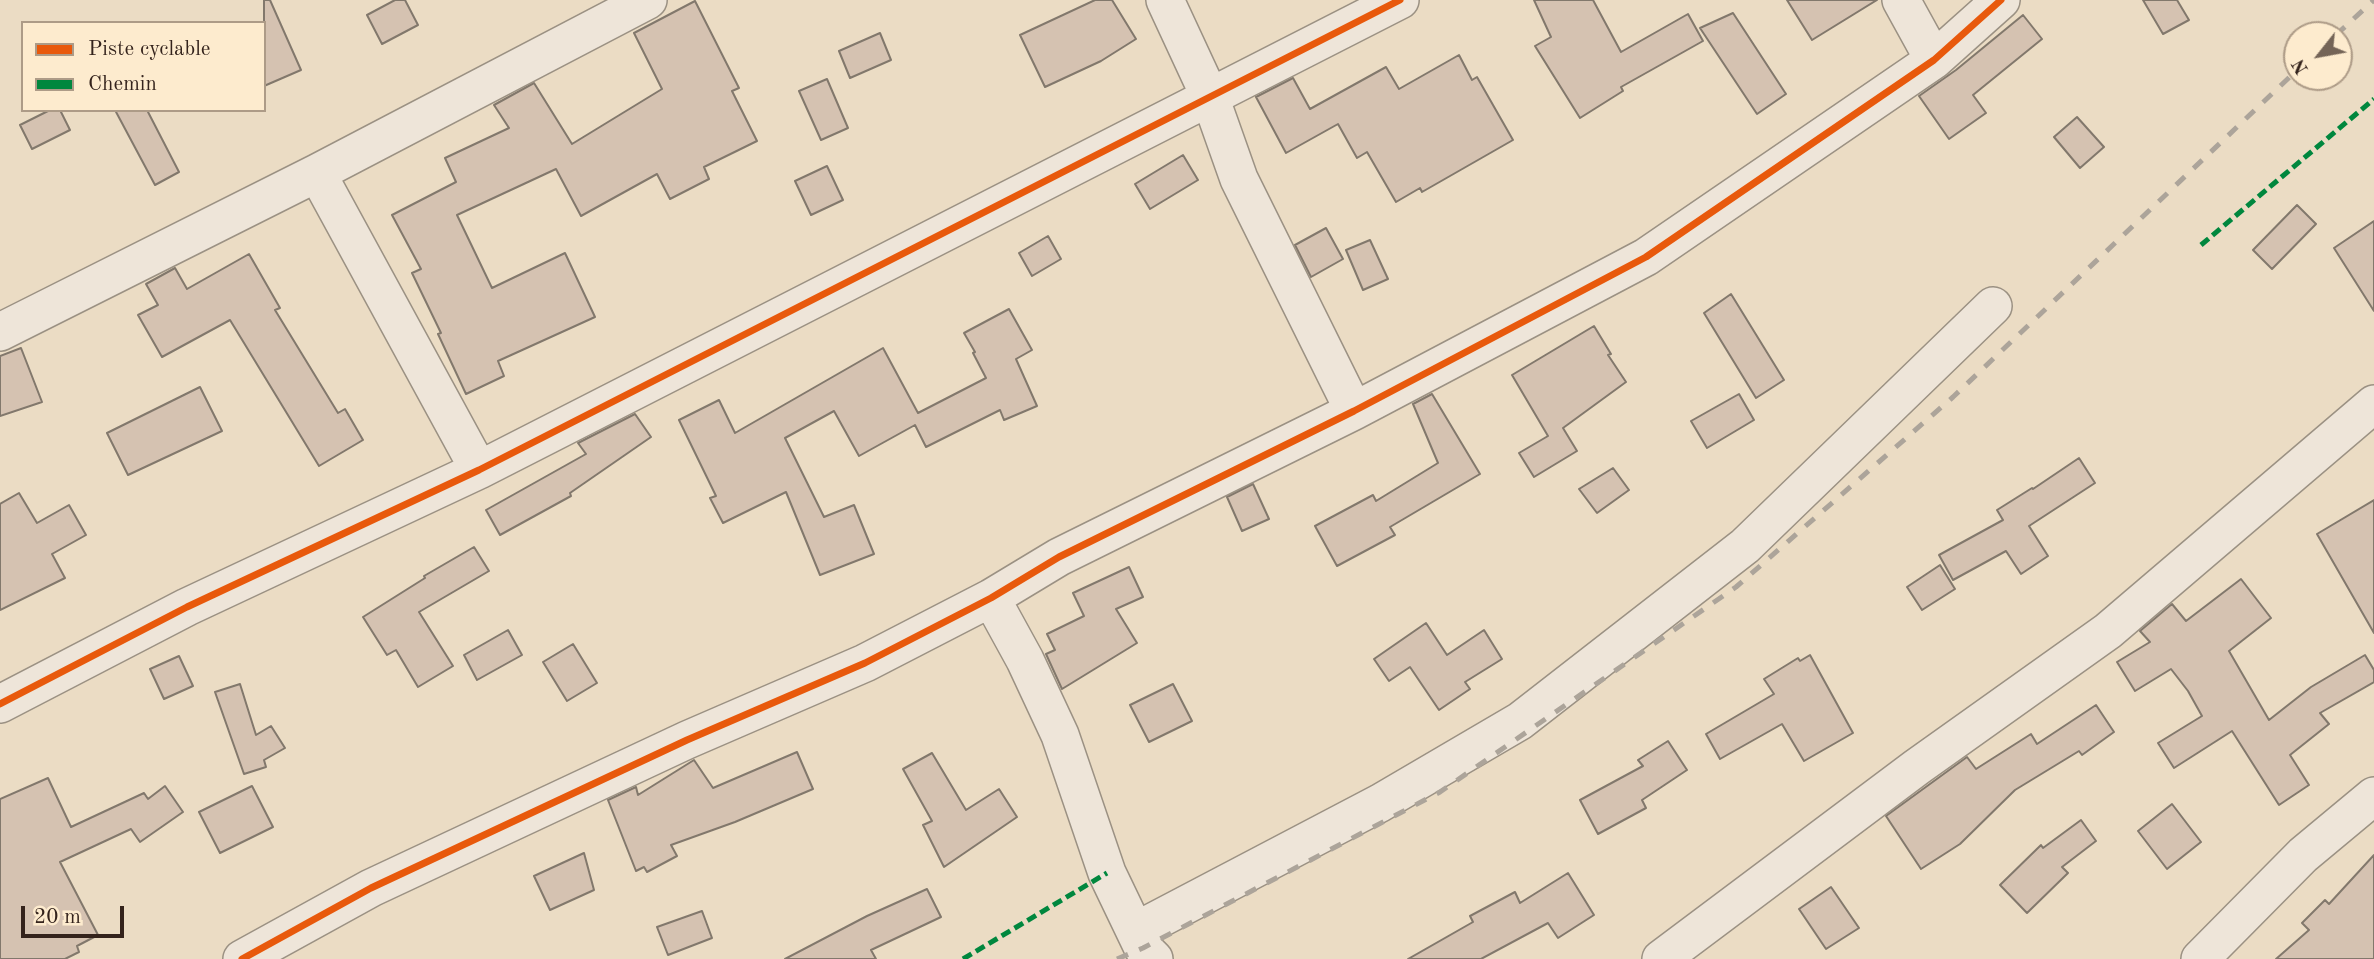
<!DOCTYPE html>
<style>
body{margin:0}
#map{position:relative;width:2374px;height:959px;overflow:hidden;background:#ebdcc4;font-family:"Old Standard TT",serif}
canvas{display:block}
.legend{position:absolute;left:21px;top:21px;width:245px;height:91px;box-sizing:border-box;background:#fdebce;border:2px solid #ad9b87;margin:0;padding:9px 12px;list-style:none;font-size:21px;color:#34231c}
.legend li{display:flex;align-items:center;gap:14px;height:35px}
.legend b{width:35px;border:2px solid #ad9b87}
.north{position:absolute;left:2283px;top:21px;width:70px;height:70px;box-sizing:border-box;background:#fdebce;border:2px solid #ad9b87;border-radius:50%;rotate:239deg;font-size:19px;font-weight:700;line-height:28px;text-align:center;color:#34231c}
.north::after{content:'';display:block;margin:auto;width:24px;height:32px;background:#746457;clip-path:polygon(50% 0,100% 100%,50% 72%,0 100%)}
.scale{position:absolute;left:21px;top:906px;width:103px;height:32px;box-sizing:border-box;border:4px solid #34231c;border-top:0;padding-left:9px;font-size:21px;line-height:24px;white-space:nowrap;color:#34231c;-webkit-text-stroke:5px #fdebce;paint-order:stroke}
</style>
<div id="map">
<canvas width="2374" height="959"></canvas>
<ul class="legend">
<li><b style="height:9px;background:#e8590c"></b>Piste cyclable</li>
<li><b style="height:9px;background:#00873e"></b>Chemin</li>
</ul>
<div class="north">N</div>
<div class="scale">20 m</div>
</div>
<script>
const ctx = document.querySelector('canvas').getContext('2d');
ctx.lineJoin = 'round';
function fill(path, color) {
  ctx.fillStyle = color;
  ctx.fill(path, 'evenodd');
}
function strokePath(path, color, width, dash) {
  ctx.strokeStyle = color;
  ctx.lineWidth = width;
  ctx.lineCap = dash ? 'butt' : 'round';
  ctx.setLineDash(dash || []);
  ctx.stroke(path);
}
const building = new Path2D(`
 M264,0H270L301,70L264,86Z
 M395,0H405L418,25L382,44L367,15Z
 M1095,0H1112L1136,39L1101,61L1045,87L1020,35Z
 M1534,0H1593L1621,52L1688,14L1703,41L1621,87L1623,91L1580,118L1535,46L1551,37Z
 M1787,0H1877L1812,40Z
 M2143,0H2177L2189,20L2163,34Z
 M695,1L739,88L732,91L757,141L704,167L709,179L670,199L657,174L581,216L556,169L457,215L492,288L565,253L595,317L498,361L504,376L466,394L438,334L441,333L412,273L421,269L392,215L456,182L445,158L509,128L494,105L534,83L572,144L662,89L634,33Z
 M1733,13L1786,94L1757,114L1700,28Z
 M2023,15L2042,39L1973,95L1986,113L1949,139L1919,96L1956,70Z
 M880,33L891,60L850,78L839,51Z
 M1459,55L1472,80L1477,77L1513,140L1422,192L1420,188L1396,202L1367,152L1357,158L1338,124L1286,153L1256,97L1293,78L1310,109L1386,67L1399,89Z
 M827,79L848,128L821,140L799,91Z
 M50,110H60L70,130L32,149L20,125Z
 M115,110H147L179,172L155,185Z
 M2077,117L2104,147L2080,168L2054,137Z
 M1183,155L1198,180L1150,209L1135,184Z
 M827,166L843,200L811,215L795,181Z
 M2297,205L2316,224L2272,269L2253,250Z
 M2374,221V311L2334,248Z
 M1326,228L1343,259L1311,277L1295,245Z
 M1048,236L1061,259L1032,276L1019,253Z
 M1370,240L1388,279L1363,290L1346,250Z
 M249,254L280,308L275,310L338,413L345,409L363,440L319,466L230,320L162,357L138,315L158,305L146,284L175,268L187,289Z
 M1731,294L1784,380L1756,398L1704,313Z
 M1009,309L1032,350L1016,359L1037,406L1004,420L1000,410L926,447L915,425L859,456L834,411L785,438L824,517L854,505L874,554L820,575L786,492L723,523L710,498L716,496L679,420L719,400L735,433L883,348L918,413L986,378L973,353L975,352L964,333Z
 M1594,326L1611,354L1608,355L1626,382L1563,428L1577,451L1534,477L1519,453L1548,436L1512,375Z
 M21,348L42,402L0,416V356Z
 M200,387L222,431L128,475L107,433Z
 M1432,394L1480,474L1390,527L1395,535L1337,566L1315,526L1373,495L1376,501L1438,463L1413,404Z
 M1739,394L1754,420L1707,448L1691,421Z
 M635,414L651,437L570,493L571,496L500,535L486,510L586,454L578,443Z
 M2079,458L2095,483L2029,526L2048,556L2021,574L2006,551L1953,580L1939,555L2003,520L1997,510L2032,488L2033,489Z
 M1613,468L1629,490L1597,513L1579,489Z
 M1253,484L1269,519L1242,531L1227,497Z
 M19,493L37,523L69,505L86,535L52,554L65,578L0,610V504Z
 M2374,500V633L2317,534Z
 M474,547L489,571L419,612L453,666L418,687L396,650L387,655L363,617L425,578L424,576Z
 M1940,565L1955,589L1922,610L1907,587Z
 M1129,567L1143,597L1116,609L1137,643L1062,689L1046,654L1055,650L1047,634L1084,616L1073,593Z
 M2241,579L2271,618L2229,651L2269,720L2311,687L2365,655L2374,670V682L2320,713L2329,724L2290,755L2309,785L2279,805L2232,731L2174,768L2158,743L2202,716L2188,691L2171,669L2135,691L2117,662L2150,642L2140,631L2172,604L2186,621Z
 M1426,623L1447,655L1484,630L1502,659L1465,682L1470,689L1439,710L1410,667L1389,681L1374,659Z
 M508,630L522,655L477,680L464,655Z
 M573,644L597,683L567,701L543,662Z
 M1810,655L1853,733L1804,761L1782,724L1720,759L1706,734L1774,694L1764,679L1798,658L1800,661Z
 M179,656L193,686L164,699L150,669Z
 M240,684L256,735L271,726L285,748L264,760L266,767L244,774L215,692Z
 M1173,684L1192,721L1149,742L1130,705Z
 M2096,705L2114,732L2082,755L2079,751L2015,790L1960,844L1921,869L1886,816L1967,757L1976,769L2031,734L2037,744Z
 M1668,741L1687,770L1642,800L1646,808L1598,834L1580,800L1643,766L1638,760Z
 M797,752L813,789L735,822L671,845L677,856L647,872L644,867L636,871L608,800L636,787L638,795L694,760L713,788Z
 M932,753L966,810L999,789L1017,817L944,867L923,825L932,821L903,769Z
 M48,778L71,827L144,793L148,799L165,786L183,812L140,842L131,829L60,862L98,935L77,946L79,952L65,959H0V799Z
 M252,786L273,827L220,853L199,812Z
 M2172,804L2201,842L2167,869L2138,831Z
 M2081,820L2096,841L2062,867L2068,873L2027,913L2000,885L2041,845L2043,848Z
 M584,853L594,890L550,910L534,876Z
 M2374,855V959H2276L2309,930L2302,923L2325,900L2329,904Z
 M1568,873L1594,915L1558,938L1548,923L1481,959H1408L1473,922L1470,916L1515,892L1520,903Z
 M1831,887L1859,928L1826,949L1799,909Z
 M927,889L941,917L871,950L876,959H785L867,916Z
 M702,911L712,938L668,955L657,927Z`);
fill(building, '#d5c2b1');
strokePath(building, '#82786c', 2);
const minor = new Path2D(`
 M1165,0L1210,97L1239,179L1354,411
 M1901,0L1934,60
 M317,173L479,470
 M0,332L317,173L648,0
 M991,598L1025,660L1060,735L1107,873L1143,948L1154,959
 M0,704L187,607L479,470L1400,0
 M1136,931L1380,803L1520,721L1745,546L1993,306
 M242,959L371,888L687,740L865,663L991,598L1059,557L1354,411L1646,257L1934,60L2001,0
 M1661,959L1917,767L2108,631L2374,404
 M2200,959L2303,855L2374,796`);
strokePath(minor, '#9b9183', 40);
strokePath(minor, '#eee5d9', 37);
strokePath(new Path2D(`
 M2336,35L2374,0
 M1117,959L1143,948L1440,792L1736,587L1953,397L2297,70`), '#aca49a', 5, [12, 12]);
strokePath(new Path2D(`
 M2201,245L2374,99
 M963,959L1107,873`), '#00873e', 5, [10, 5]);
strokePath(new Path2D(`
 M0,704L187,607L479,470L1400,0
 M242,959L371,888L687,740L865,663L991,598L1059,557L1354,411L1646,257L1934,60L2001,0`), '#e8590c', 7);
</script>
